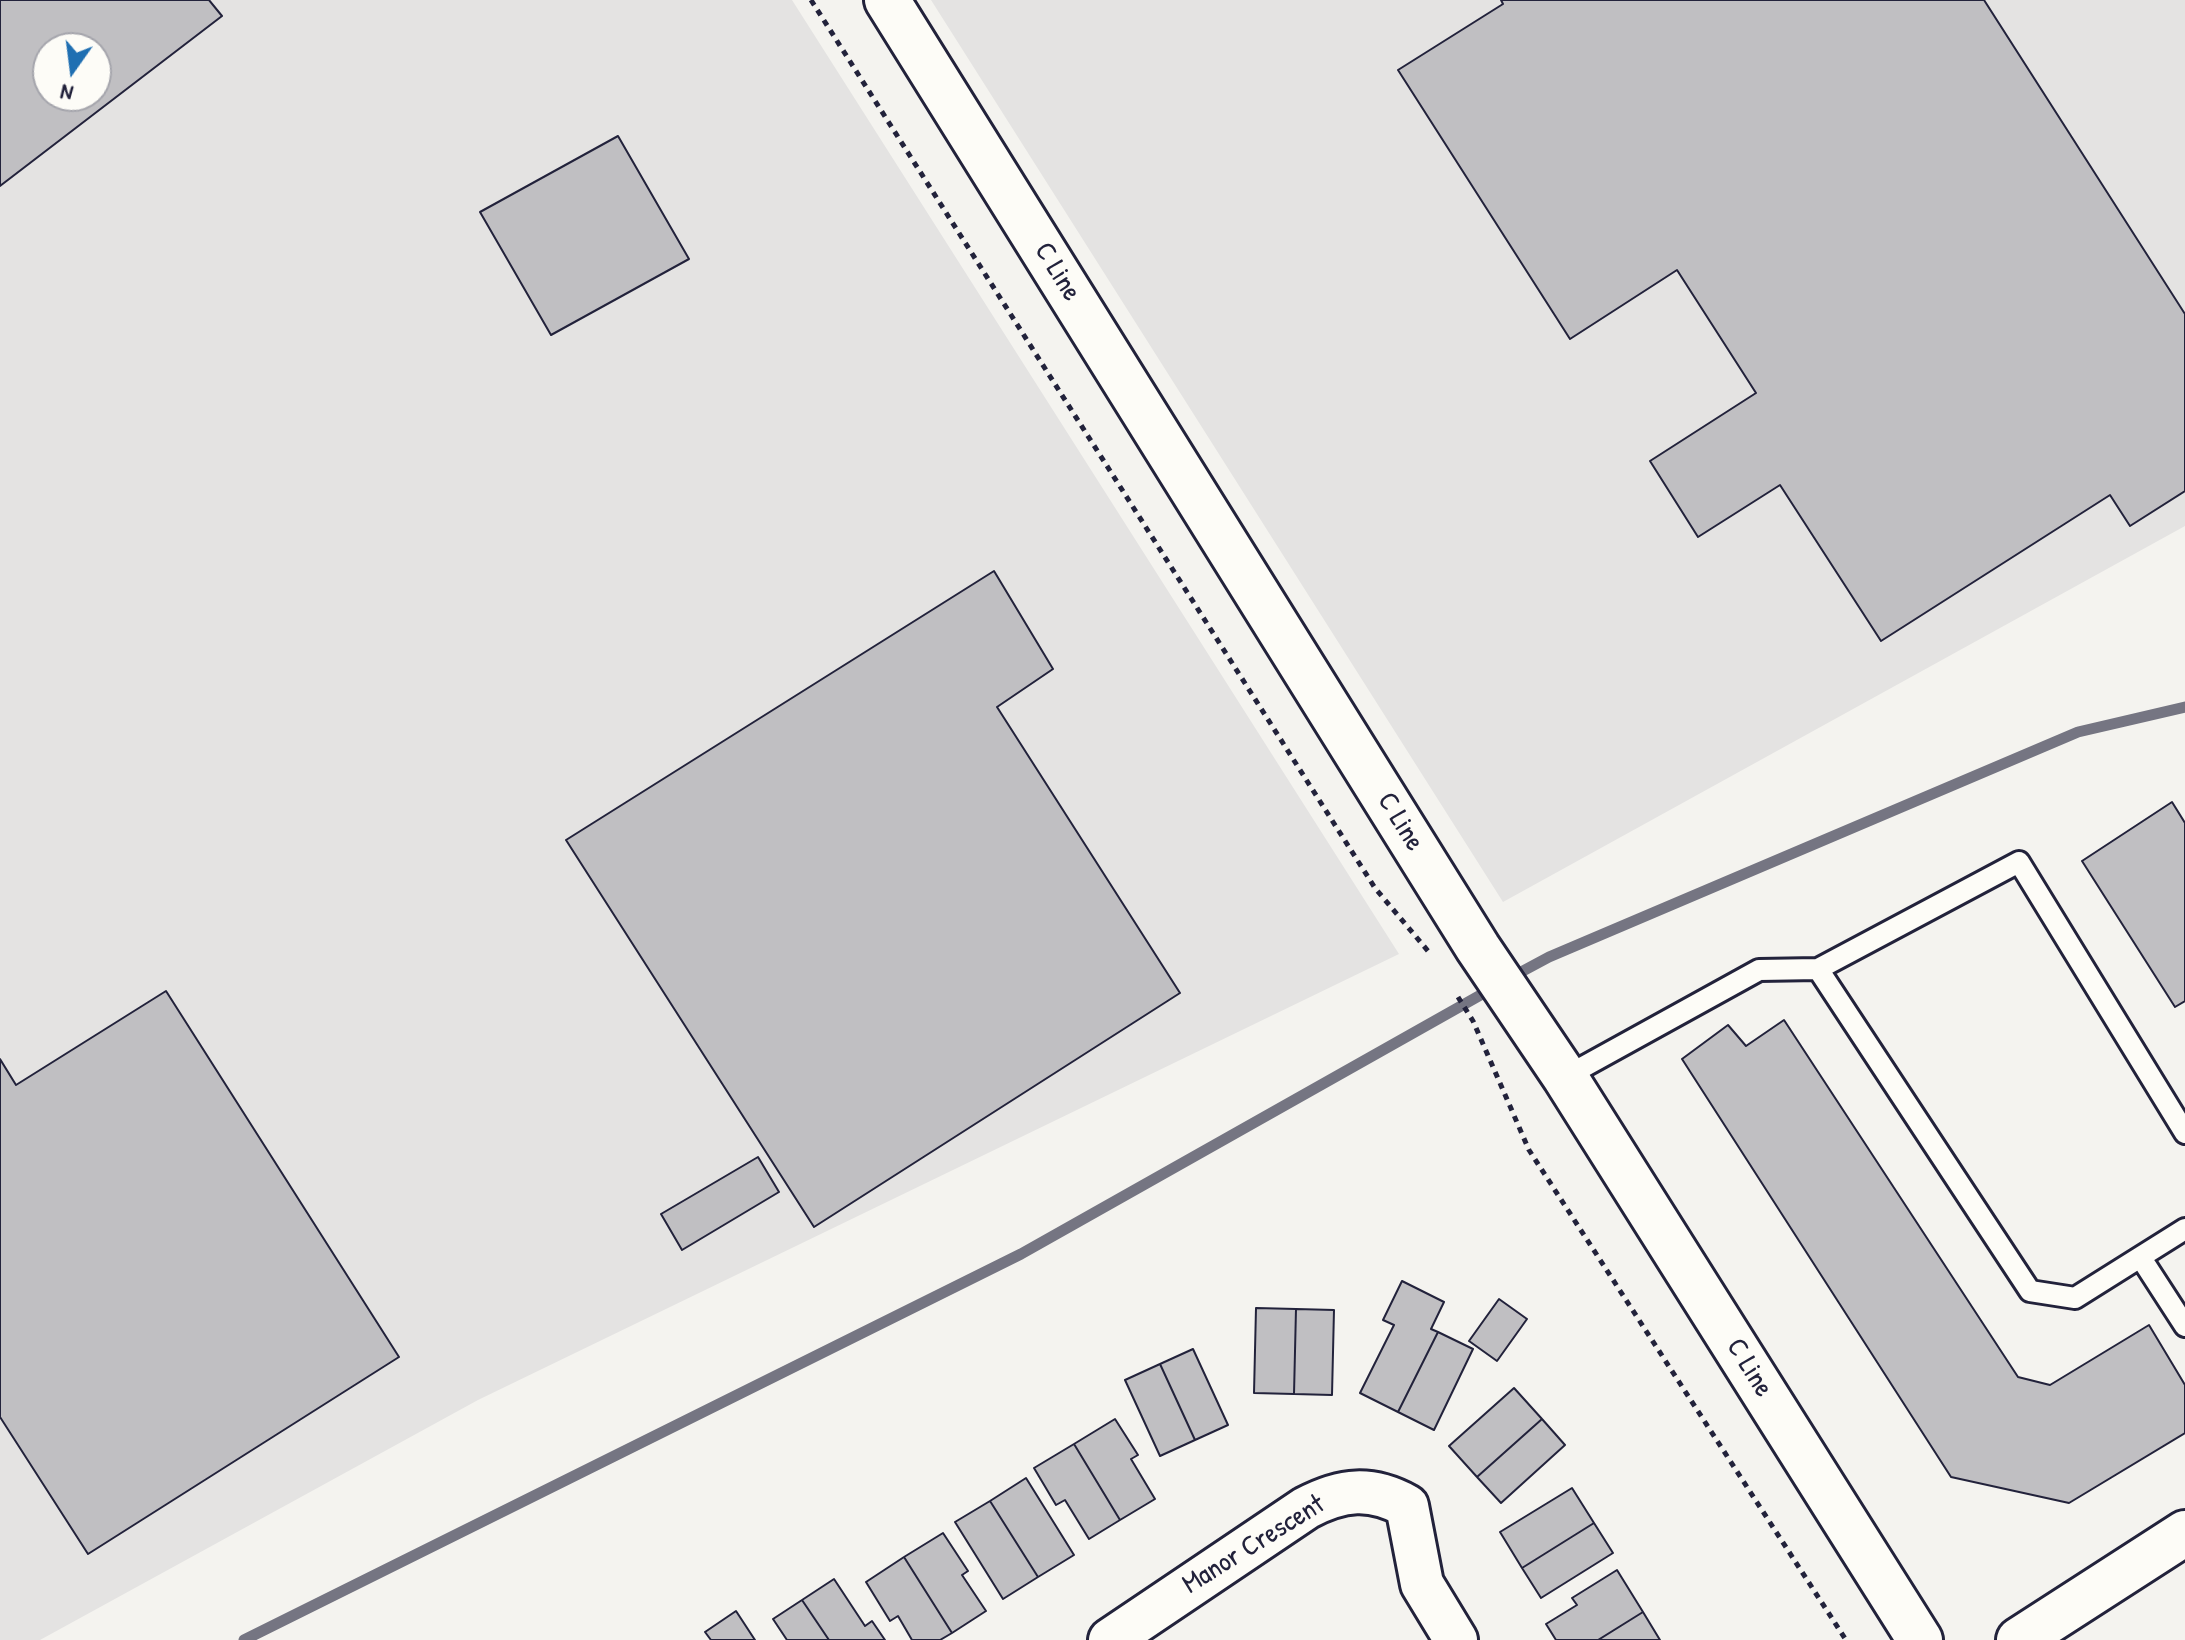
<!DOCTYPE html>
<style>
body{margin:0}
#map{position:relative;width:2185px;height:1640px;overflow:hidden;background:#f4f3ef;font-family:"Patrick Hand",sans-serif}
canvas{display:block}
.north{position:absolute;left:32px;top:32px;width:80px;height:80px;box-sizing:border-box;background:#fdfcf7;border:2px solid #a5a5ac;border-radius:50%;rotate:194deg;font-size:22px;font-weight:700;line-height:32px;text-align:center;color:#22223b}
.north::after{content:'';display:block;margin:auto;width:28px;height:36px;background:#1f6fb2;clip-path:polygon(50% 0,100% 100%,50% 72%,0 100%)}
</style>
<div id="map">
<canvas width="2185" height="1640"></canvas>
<div class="north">N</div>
</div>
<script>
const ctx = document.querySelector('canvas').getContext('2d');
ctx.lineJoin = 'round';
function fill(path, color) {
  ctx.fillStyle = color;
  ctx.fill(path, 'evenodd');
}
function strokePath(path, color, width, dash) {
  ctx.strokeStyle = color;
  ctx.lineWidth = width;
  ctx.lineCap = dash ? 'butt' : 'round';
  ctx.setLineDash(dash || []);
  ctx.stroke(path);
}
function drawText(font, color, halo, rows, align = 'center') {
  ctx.font = font + ' "Patrick Hand",sans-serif';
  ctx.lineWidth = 6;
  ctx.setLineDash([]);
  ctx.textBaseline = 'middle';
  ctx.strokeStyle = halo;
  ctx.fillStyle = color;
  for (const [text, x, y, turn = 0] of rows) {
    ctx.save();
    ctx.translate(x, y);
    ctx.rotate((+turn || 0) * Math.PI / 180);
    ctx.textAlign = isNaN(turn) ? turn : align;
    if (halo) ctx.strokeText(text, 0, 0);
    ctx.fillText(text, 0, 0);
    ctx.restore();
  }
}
fill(new Path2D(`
 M0,0H792L1399,954L478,1400L40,1640H0ZM48,48H96V96H48Z
 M931,0H2185V526L1503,902Z`), '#e4e3e2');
strokePath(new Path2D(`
 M1508,979L1549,957L2078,732L2185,707
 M244,1640L1021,1254L1493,988`), '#757582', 11);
const building = new Path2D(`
 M0,0H209L222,16L0,186ZM48,48H96V96H48Z
 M1501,0H1984L2185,314V491L2130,526L2110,495L1881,641L1780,485L1698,537L1650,461L1756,393L1677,270L1570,339L1398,70L1503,4Z
 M618,136L689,259L551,335L480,212Z
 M994,571L1053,669L997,707L1180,993L814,1227L566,840Z
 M2172,802L2185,823V1001L2175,1007L2082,861Z
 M166,991L399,1357L88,1554L0,1417V1059L16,1085Z
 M1784,1020L2018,1377L2050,1385L2149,1325L2185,1385V1433L2069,1503L1951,1477L1682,1059L1728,1025L1746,1046Z
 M758,1157L779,1192L682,1250L661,1214Z
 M1402,1281L1444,1302L1431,1329L1438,1332L1398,1412L1360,1393L1394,1325L1383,1320Z
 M1499,1299L1527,1319L1497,1361L1469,1341Z
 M1256,1308L1296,1309L1294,1394L1254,1393Z
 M1296,1309L1334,1310L1332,1395L1294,1394Z
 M1438,1332L1473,1349L1434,1430L1398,1412Z
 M1193,1349L1228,1425L1195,1440L1160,1364Z
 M1160,1364L1195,1440L1160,1456L1125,1380Z
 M1514,1388L1542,1419L1477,1477L1449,1446Z
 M1115,1419L1138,1455L1131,1459L1155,1499L1120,1520L1074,1444Z
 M1542,1419L1565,1445L1501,1503L1477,1477Z
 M1074,1444L1120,1520L1089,1539L1065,1500L1056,1505L1034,1468Z
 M1026,1478L1074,1555L1038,1577L990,1501Z
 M1572,1488L1594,1523L1522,1568L1500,1532Z
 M990,1501L1038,1577L1003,1599L955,1522Z
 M1594,1523L1613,1553L1541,1598L1522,1568Z
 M943,1533L968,1571L962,1575L986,1611L952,1633L904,1557Z
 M904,1557L952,1633L940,1640H912L898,1616L890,1621L866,1582Z
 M1617,1570L1643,1612L1598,1640H1556L1546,1624L1577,1605L1572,1598Z
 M834,1579L865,1626L872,1621L885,1640H829L802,1600Z
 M802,1600L829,1640H787L773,1619Z
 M736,1611L755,1640H711L705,1632Z
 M1643,1612L1660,1640H1598Z`);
fill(building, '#c0bfc2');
strokePath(building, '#22223b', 2);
const service = new Path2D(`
 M1818,969L2030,1291L2075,1298L2185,1229
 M1565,1077L1759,970L1818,969L2019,862L2185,1133
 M2141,1258L2185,1326`);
const minor = new Path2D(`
 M1110,1640L1306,1508C1342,1489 1371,1486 1407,1506L1422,1584L1456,1640`);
const tertiary = new Path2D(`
 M887,0L1478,948L1565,1077L1920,1640
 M2019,1640L2185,1533`);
strokePath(service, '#22223b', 26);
strokePath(minor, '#22223b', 48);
strokePath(tertiary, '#22223b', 50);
strokePath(new Path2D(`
 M811,0L1375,888L1428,951
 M1458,997L1473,1021L1529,1150L1846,1640`), '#22223b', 5, [6, 6]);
strokePath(service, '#fdfcf7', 20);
strokePath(minor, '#fdfcf7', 42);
strokePath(tertiary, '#fdfcf7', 44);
drawText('28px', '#22223b', '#fdfcf7', [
 ["C Line",1057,272,58],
 ["C Line",1400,822,58],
 ["C Line",1749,1368,58],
 ["Manor Crescent",1254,1545,-32]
]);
</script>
